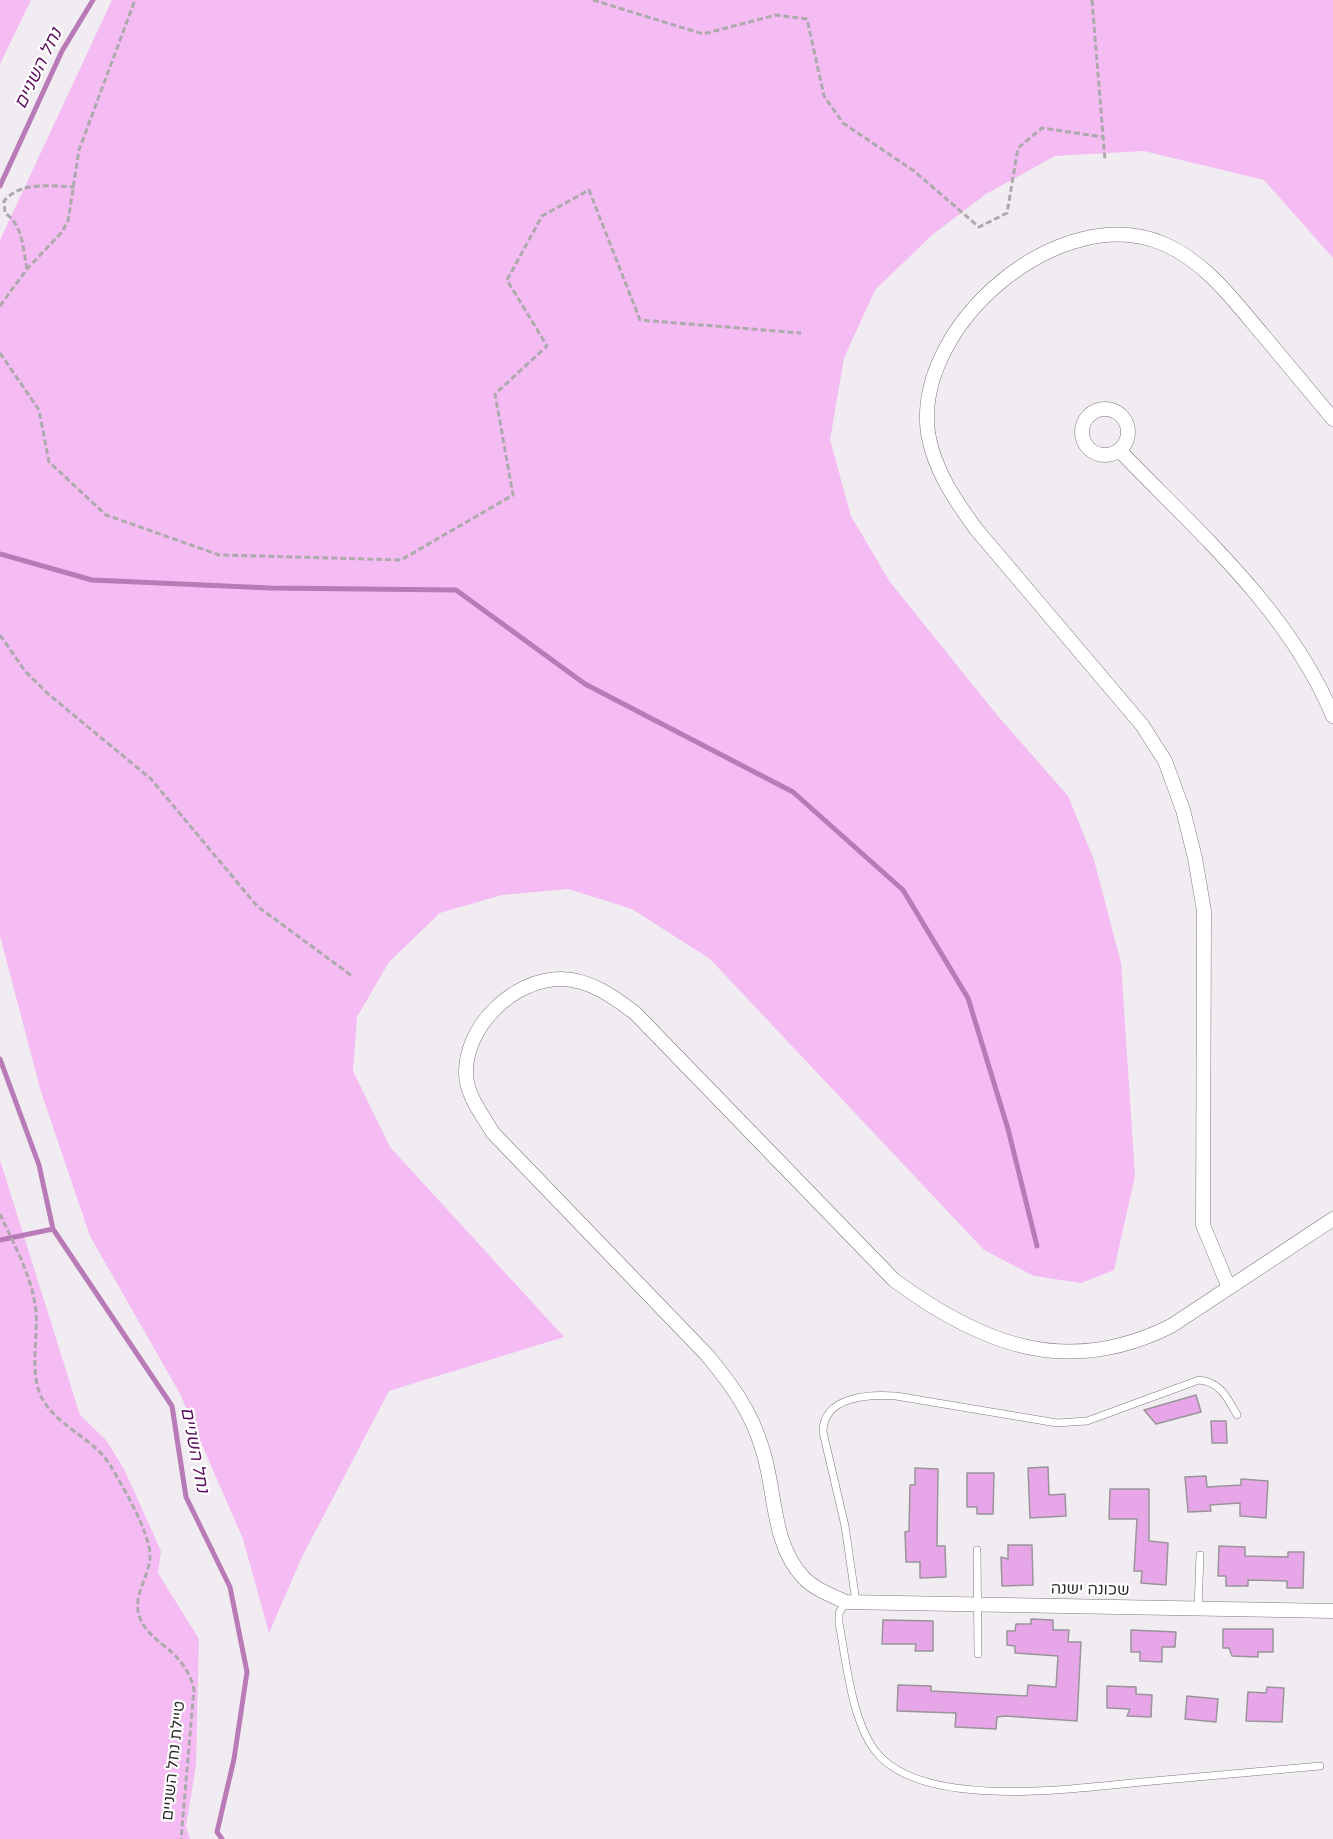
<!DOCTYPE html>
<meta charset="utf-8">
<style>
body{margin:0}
canvas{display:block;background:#f1ecf1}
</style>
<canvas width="1333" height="1839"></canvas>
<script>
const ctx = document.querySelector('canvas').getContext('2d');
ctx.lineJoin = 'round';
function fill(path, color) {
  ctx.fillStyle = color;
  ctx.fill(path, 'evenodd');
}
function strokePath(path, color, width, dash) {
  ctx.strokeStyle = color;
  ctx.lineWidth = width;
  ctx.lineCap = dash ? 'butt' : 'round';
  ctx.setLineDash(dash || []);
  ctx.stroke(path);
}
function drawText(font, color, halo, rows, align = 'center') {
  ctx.font = font + ' "Varela Round","Noto Sans Hebrew",sans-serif';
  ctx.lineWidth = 4.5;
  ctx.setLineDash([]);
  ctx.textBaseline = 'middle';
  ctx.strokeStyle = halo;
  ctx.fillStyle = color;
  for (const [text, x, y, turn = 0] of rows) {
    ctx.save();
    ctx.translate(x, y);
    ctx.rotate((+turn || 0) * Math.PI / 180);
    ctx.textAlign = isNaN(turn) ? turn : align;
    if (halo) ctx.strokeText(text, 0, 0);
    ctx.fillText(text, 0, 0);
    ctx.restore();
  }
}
fill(new Path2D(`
 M0,0H31L0,64Z
 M112,0H1333V258L1264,180L1144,151L1055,156L986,194L932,235L875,290L844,358L830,440L851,516L890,582L997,715L1068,796L1094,860L1121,963L1135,1176L1114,1270L1081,1283L1034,1276L984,1250L710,959L632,909L568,889L502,895L440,913L389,962L357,1017L353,1071L390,1147L564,1337L389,1391L302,1557L269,1633L243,1539L179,1392L90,1236L41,1092L0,936V240Z
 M0,1160L80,1415L106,1440L124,1469L161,1551L158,1573L199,1639L196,1765L186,1827L190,1839H0Z`), '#f4bcf2');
strokePath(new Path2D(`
 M0,186L62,51L93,0
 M0,554L92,580L270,588L456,590L585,684L793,792L903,890L968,998L1008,1129L1037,1246
 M0,1059L39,1165L53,1229L172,1406L186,1497L230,1587L247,1672L234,1759L217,1832L222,1839
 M0,1240L53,1229`), '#b97ab8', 5);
const building = new Path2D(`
 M1196,1395L1201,1412L1156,1424L1144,1410Z
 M1211,1421H1226L1227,1443H1212Z
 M1048,1467L1049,1495L1065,1494L1066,1516L1030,1518L1028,1468Z
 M915,1468L938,1469L937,1546H945L946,1577L920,1578V1562H906L905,1532L909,1531L910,1485H915Z
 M967,1473H994L993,1514H977V1507H967Z
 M1206,1476L1207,1487L1241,1485V1479L1268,1481L1266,1518L1240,1516V1503L1210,1505L1211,1511L1188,1512L1185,1477Z
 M1110,1489H1149V1541L1168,1543L1166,1585L1141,1583L1142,1571H1134L1137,1519H1109Z
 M1008,1545H1032L1033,1585L1002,1586L1001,1557L1008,1559Z
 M1219,1546L1245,1547V1556L1288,1557V1552H1304L1303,1588H1287V1581L1248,1580V1586H1226V1576H1218Z
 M1031,1619L1053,1620V1630H1069L1068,1642H1081L1077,1721L1005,1716L997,1717L996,1729L955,1727L956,1713L897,1711L898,1685L931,1686V1691L1027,1696L1028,1685L1056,1687L1058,1656L1015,1653V1646L1007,1645V1631H1015L1016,1624H1031Z
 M883,1620L933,1621V1651H915L916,1644H882Z
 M1223,1629H1273V1652H1258V1657L1232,1656L1229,1648H1223Z
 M1131,1630L1176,1632L1175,1647H1162V1662L1140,1661V1652H1131Z
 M1107,1686L1136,1687V1694L1152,1695L1151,1717L1127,1716L1130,1709L1107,1708Z
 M1267,1687L1284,1688L1282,1722L1246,1721L1248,1692L1266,1693Z
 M1187,1696L1218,1699L1216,1722L1185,1719Z`);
fill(building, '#e7a6e7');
strokePath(building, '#999599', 1.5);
const service = new Path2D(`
 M977,1550L978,1654
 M846,1602L839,1613V1623C846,1660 852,1724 877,1753C926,1812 1084,1787 1153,1781C1209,1776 1264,1771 1320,1766
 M856,1602L845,1526L823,1432C823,1396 870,1394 896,1396L1057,1423L1087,1421L1199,1380C1220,1382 1227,1397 1237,1415
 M1198,1609L1200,1555`);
const minor = new Path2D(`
 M1082 432a23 23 0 1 1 46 0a23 23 0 1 1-46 0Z
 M1119,450C1198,532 1288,609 1333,716
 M1333,1219L1171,1326C1067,1378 982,1345 894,1280L635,1013C614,997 589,979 561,979C513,979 464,1027 466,1075C467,1096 483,1116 493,1133L707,1355C731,1384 751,1411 762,1448C776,1489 771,1543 803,1577C814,1589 831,1595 846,1602L1333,1611
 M1229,1288L1203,1225L1204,911L1195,858L1183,810L1165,761L1142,725L976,529C955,500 934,470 928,433C913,325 1061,199 1164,244C1206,262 1234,301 1263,335C1286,363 1310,391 1333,419`);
strokePath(service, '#7d797d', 8);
strokePath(minor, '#7d797d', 15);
strokePath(new Path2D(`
 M593,0L703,34L776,15L807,19L824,96L843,123L914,171L979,227L1007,213L1018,148L1042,128L1103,137
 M1092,0L1105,160
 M27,269C23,249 23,225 5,213L4,201C21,181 50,186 74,187
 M0,306L27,269L62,232L68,221L79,150L135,0
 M0,353L39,410L49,462L106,515L219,555L401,560L513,495L495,394L547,346L507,280L542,216L589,190L640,320L801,333
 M0,635L25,671L47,693L151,779L257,906L352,976
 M0,1214C14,1245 33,1278 36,1312C38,1338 30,1369 40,1394C54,1426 92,1436 110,1465C122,1485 150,1532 150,1556C150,1576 131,1597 140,1618C151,1646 183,1647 194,1689L181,1839`), '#ada9ad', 3, [6, 3]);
strokePath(service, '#fff', 7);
strokePath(minor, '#fff', 14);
drawText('16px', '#2e2c2e', '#fff', [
 ["שכונה ישנה",1090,1590,1],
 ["טיילת נחל השניים",174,1761,-84]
]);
drawText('italic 18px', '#5d0f5f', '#fff', [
 ["נחל השניים",39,69,-64],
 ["נחל השניים",194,1450,79]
]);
</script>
